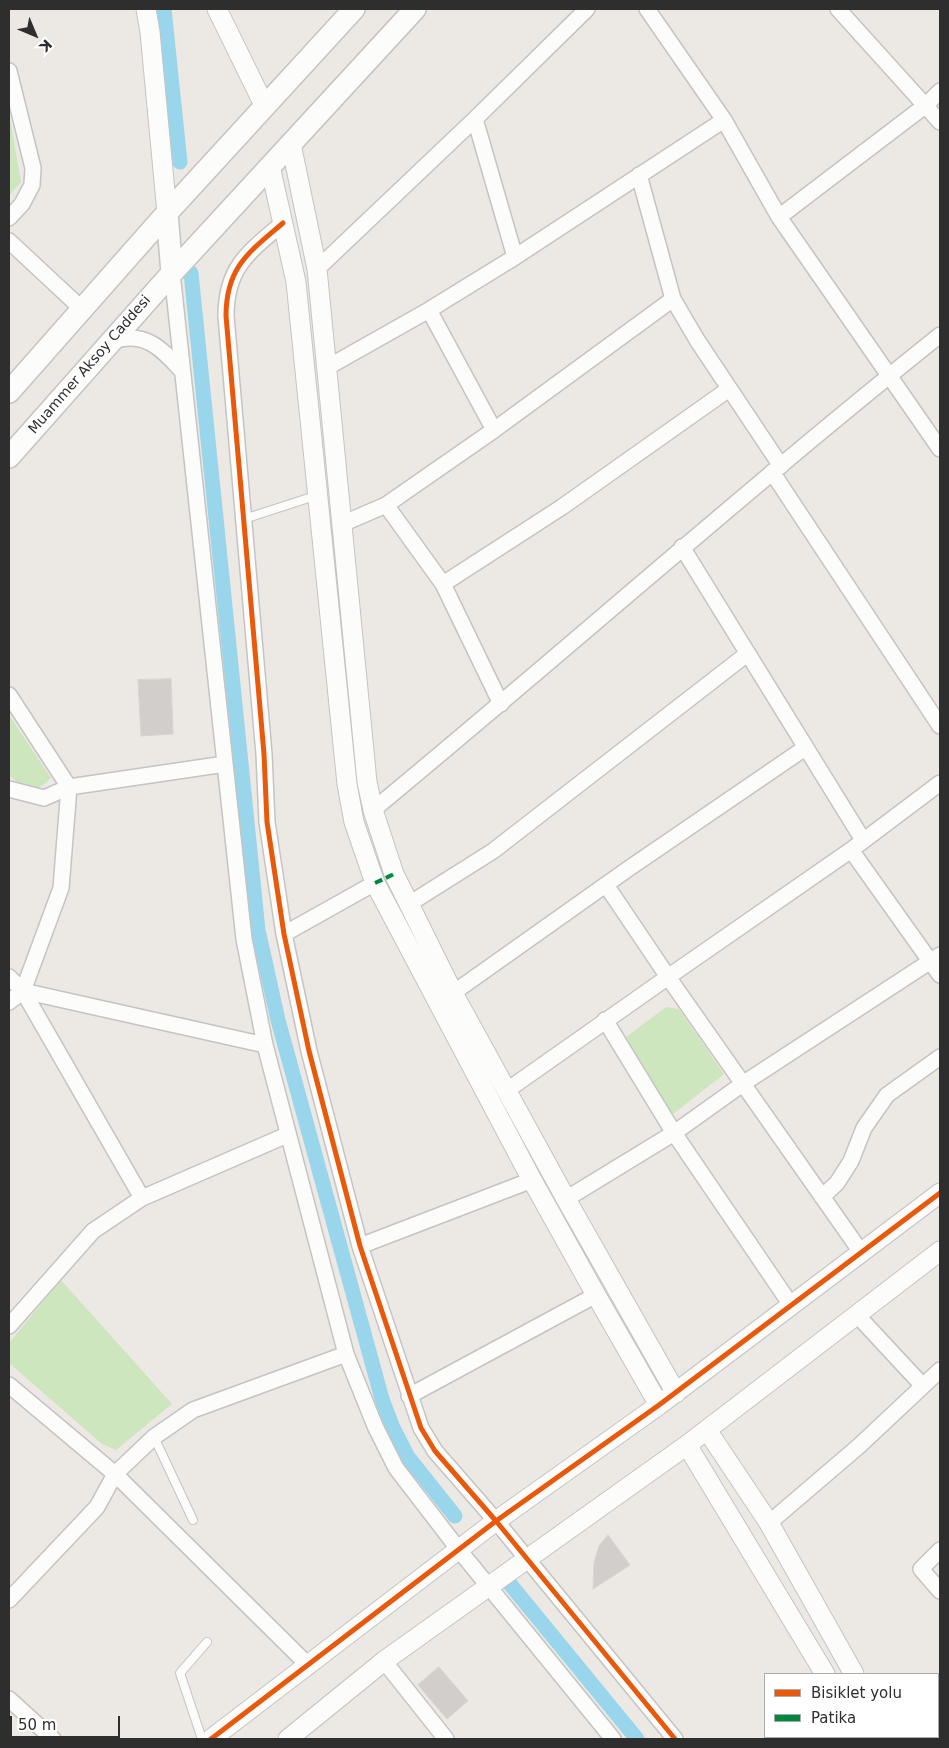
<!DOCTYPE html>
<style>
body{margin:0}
#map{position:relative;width:949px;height:1748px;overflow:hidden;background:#ece8e4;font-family:"DejaVu Sans",sans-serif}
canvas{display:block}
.frame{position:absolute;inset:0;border:10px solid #2e2e2e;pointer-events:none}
.legend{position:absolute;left:764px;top:1673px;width:175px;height:65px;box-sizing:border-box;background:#fff;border:1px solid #ababab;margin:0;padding:6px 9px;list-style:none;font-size:15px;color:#2e2e2e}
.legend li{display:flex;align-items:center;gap:10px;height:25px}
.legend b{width:25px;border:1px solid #ababab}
.north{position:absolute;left:10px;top:10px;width:50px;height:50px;-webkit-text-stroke:4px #fff;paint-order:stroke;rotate:135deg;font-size:14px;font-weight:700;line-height:20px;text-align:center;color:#2e2e2e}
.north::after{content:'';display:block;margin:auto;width:18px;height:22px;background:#2e2e2e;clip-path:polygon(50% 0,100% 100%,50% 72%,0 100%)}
.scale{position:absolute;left:10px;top:1716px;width:110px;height:22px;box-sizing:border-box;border:2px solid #2e2e2e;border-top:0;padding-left:6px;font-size:15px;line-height:18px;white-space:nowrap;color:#2e2e2e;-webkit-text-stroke:4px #fff;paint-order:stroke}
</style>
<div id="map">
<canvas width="949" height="1748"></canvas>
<div class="frame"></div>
<ul class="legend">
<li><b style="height:6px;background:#e8590c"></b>Bisiklet yolu</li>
<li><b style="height:6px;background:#00873e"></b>Patika</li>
</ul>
<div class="north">K</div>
<div class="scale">50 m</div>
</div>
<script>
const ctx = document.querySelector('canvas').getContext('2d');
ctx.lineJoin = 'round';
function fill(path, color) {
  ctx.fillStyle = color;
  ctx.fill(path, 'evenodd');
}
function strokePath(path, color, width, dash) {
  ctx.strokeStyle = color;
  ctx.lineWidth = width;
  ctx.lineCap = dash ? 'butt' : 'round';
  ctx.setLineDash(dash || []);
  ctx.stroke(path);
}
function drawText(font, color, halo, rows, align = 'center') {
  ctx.font = font + ' "DejaVu Sans",sans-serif';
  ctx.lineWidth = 4.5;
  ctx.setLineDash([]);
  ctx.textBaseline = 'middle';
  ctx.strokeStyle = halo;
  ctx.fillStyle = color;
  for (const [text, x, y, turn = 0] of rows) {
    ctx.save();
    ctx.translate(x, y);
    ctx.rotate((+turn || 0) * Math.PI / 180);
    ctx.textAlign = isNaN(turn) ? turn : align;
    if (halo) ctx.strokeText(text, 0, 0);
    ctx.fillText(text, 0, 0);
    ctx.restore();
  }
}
fill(new Path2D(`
 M9,113L21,182L9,196Z
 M9,715L51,778C33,796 26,790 9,775Z
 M666,1007L679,1009L724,1074L672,1115L625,1038Z
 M61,1280L172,1404L116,1450L102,1444L9,1363V1343Z`), '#cee6be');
strokePath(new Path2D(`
 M164,9L180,162
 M191,273L258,930L278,1020L382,1399L393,1428L408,1457L455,1516
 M510,1584L637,1739`), '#99d6ec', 15);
const building = new Path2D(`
 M171,679L173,734L141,736L138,680Z
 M608,1535L630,1565L593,1589L594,1563L599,1546Z
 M439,1667L468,1701L447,1719L418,1685Z`);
fill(building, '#d1cecb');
strokePath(building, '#d7d4d0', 1);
const service = new Path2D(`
 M244,519L318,495
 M154,1437L193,1520
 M202,1739L180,1673L207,1642`);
const minor = new Path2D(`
 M647,9L724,120L779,217L940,449
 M838,9L940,122
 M9,71L33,168L32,185L22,204L9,218
 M475,119L515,257
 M639,175L673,299L697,340L781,466
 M779,217L926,105L940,91
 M283,223C249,252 226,267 226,316L264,754L267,822L284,934L309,1051L360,1246L421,1428L435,1451L496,1521L675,1739
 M9,241L82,309
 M317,269L475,119L587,9
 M172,273L244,939L265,1045L346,1354L375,1426L396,1468L459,1550L613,1739
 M429,310L494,430
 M111,341C145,331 160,347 182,371
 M328,367L429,310L515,257L724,120
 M772,472L940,726
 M386,505L443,584L501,704
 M342,524L386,505L494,430L673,299
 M682,547L863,840
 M443,584L562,507L729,389
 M9,695L69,787L225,764
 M9,789L44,798L69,787L61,888L23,991L9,1002
 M373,810C563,653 747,489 940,335
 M851,850L940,975
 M606,885L668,977L861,1252
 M409,904L493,851L747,654
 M284,934L375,883
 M9,977L23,991L265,1045
 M23,991L142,1198
 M453,993L628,869L805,748
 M605,1020L674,1133L791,1305
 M506,1091L668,977L851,850L940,783
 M822,1197L837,1183L851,1161L864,1128L887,1095L940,1057
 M566,1199L674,1133L744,1083L940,955
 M360,1246L532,1180
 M857,1315L923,1386
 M9,1326L93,1231L142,1198L287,1135
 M9,1385L115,1474L309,1666
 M409,1396L596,1295
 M769,1523L859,1446L940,1370
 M940,1550L921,1569L940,1591
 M9,1600L97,1507L115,1474L154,1437L193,1410L346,1354
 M384,1661L446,1739
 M9,1699L53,1739`);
const tertiary = new Path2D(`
 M146,9L150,32L167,213
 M217,9L265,107
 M291,144L317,269L367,782L373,810L394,874L409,904L453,993L566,1199L676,1393
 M270,166L296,282L347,784L354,822L375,883L532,1180L596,1295L659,1405
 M707,1430L769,1523L854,1674
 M687,1445L825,1674
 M861,1737L862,1739
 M890,1737L891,1739
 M211,1739L496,1521L659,1405L940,1193
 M288,1739L384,1661L687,1445L940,1251`);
const secondary = new Path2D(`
 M167,213L172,273
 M9,392L167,213L354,9
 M9,457L172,273L415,9`);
strokePath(service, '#c5c4c5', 10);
strokePath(minor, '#c5c4c5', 18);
strokePath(tertiary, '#c5c4c5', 21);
strokePath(secondary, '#c5c4c5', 24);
strokePath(service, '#fcfcfb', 8);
strokePath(minor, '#fcfcfb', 15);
strokePath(tertiary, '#fcfcfb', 19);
strokePath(secondary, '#fcfcfb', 21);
strokePath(new Path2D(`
 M375,883L394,874`), '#00873e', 4, [8, 4]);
strokePath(new Path2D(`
 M283,223C249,252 226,267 226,316L264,754L267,822L284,934L309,1051L360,1246L421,1428L435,1451L496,1521L675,1739
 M211,1739L496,1521L659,1405L940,1193`), '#e8590c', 5);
drawText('14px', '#2e2e2e', '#fff', [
 ["Muammer Aksoy Caddesi",90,365,-49]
]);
</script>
